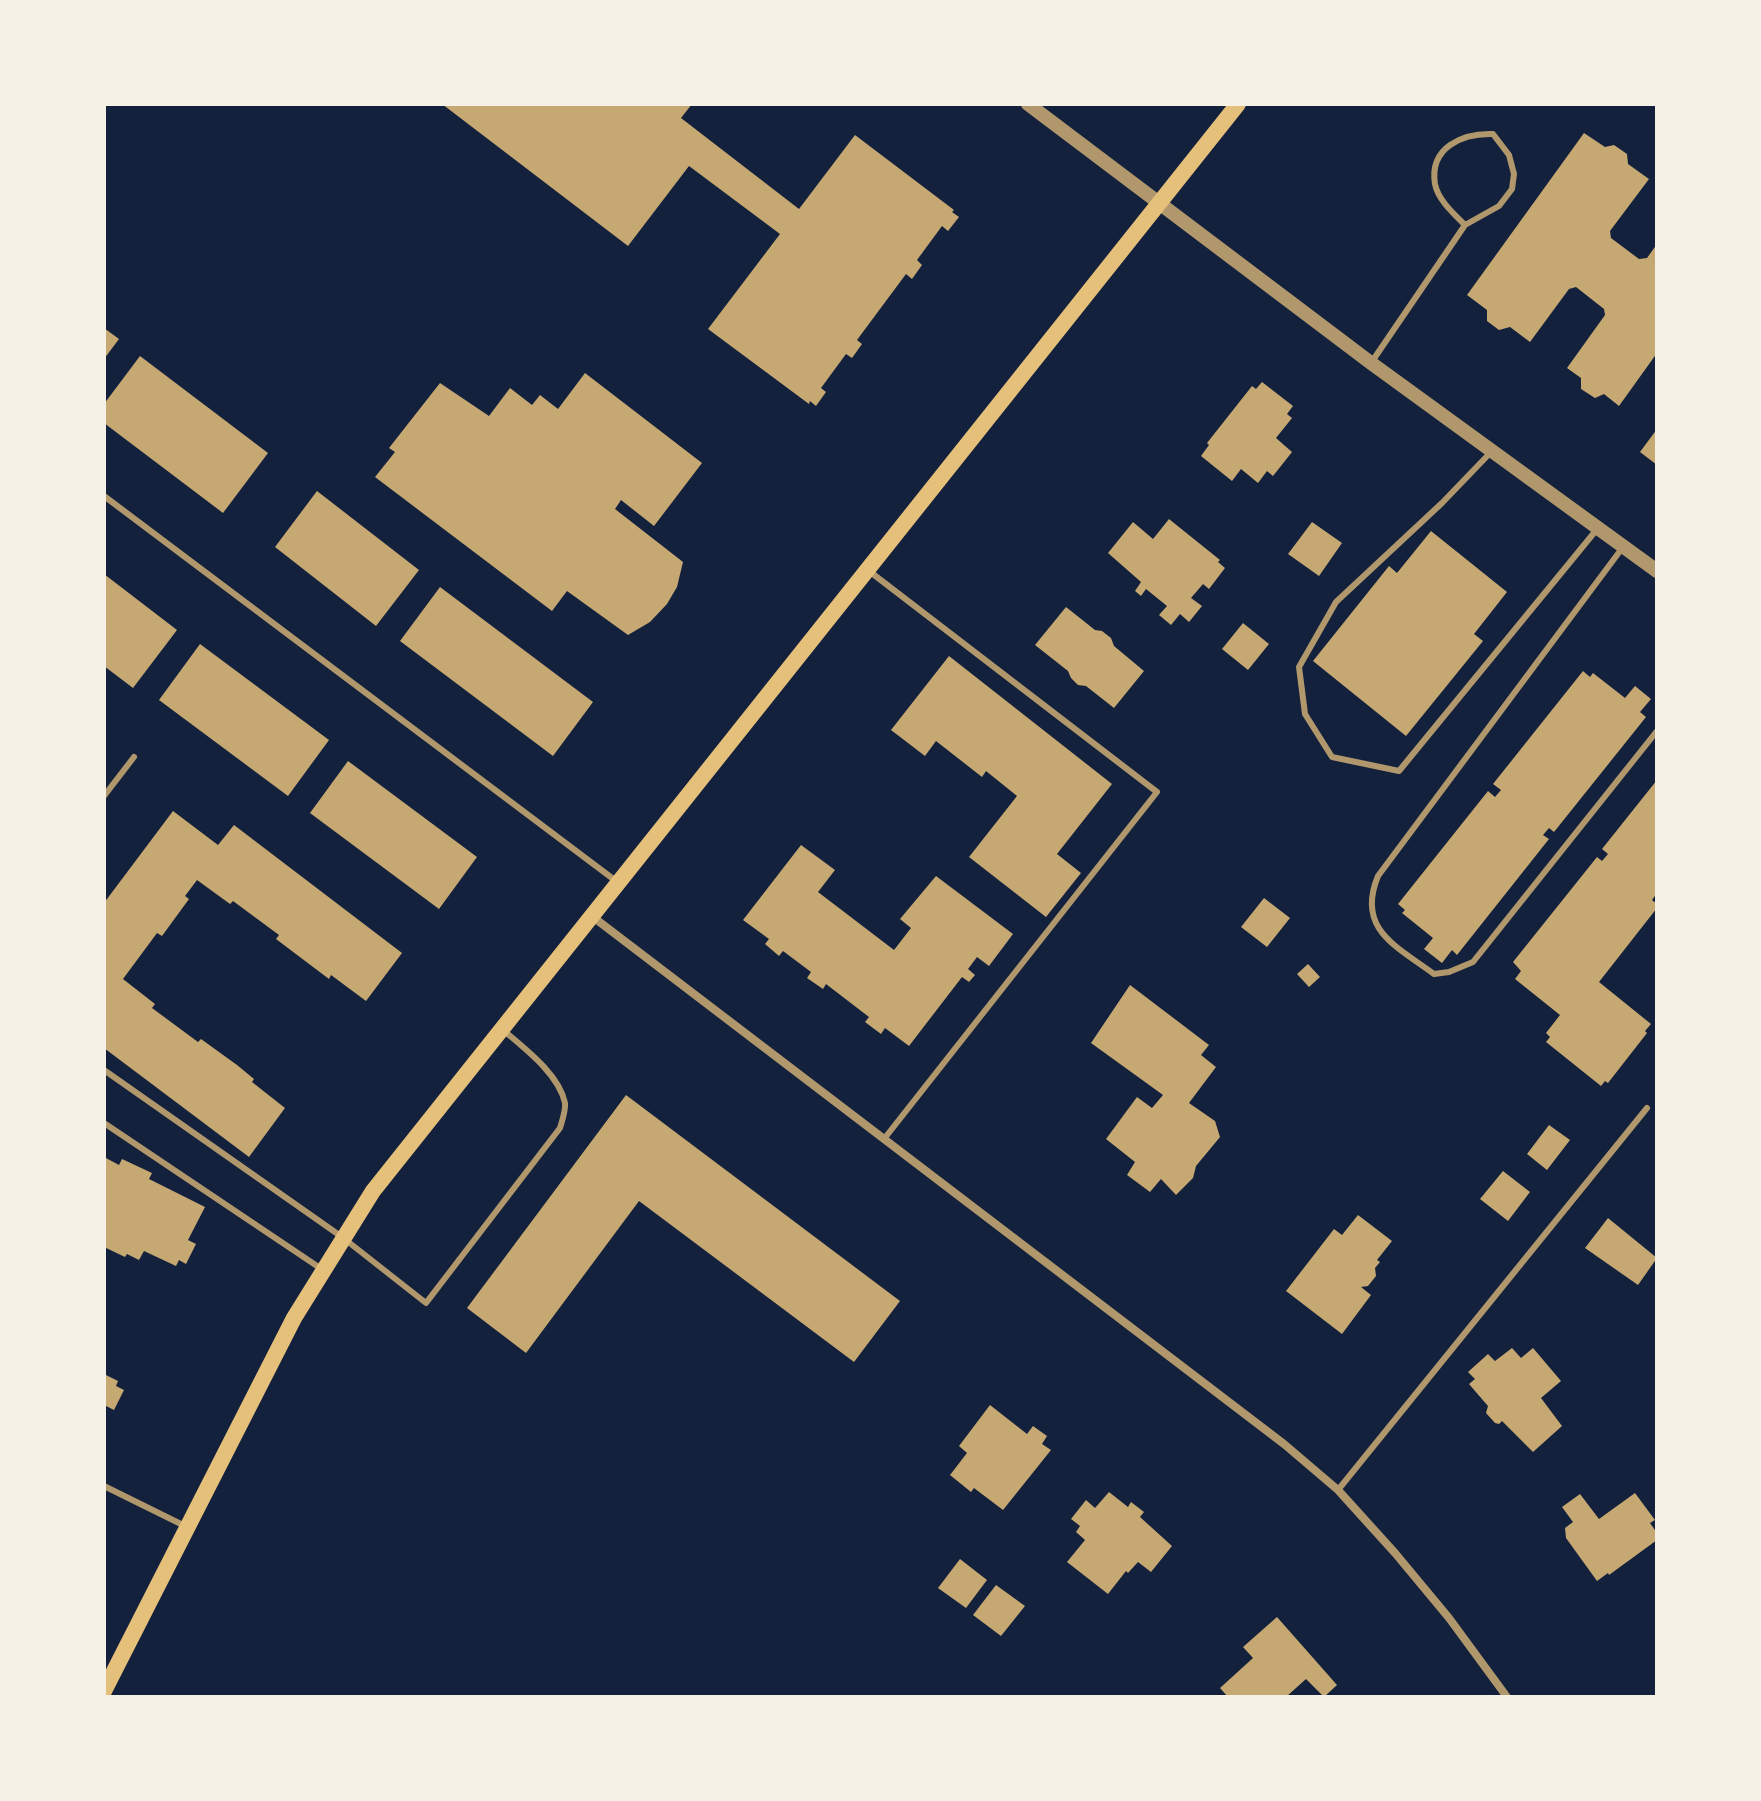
<!DOCTYPE html>
<style>
body{margin:0}
#map{position:relative;width:1761px;height:1801px;overflow:hidden;background:#14213d;font-family:"Work Sans",sans-serif}
canvas{display:block}
.frame{position:absolute;inset:0;border:106px solid #f6f1e7;pointer-events:none}
</style>
<div id="map">
<canvas width="1761" height="1801"></canvas>
<div class="frame"></div>
</div>
<script>
const ctx = document.querySelector('canvas').getContext('2d');
ctx.lineJoin = 'round';
function fill(path, color) {
  ctx.fillStyle = color;
  ctx.fill(path, 'evenodd');
}
function strokePath(path, color, width, dash) {
  ctx.strokeStyle = color;
  ctx.lineWidth = width;
  ctx.lineCap = dash ? 'butt' : 'round';
  ctx.setLineDash(dash || []);
  ctx.stroke(path);
}
fill(new Path2D(`
 M442,104H692L681,118L799,209L855,135L954,210L952,212L959,217L948,231L942,226L917,260L922,265L912,279L906,274L857,340L862,344L852,358L846,354L821,388L826,392L816,406L810,401L809,404L708,329L780,234L689,166L628,246Z
 M1584,133L1605,147L1614,145L1627,154L1628,164L1649,179L1610,231L1611,238L1639,259L1647,258L1657,244V353L1619,406L1604,394L1595,398L1581,389V378L1567,368L1605,315L1604,309L1576,287L1569,289L1530,342L1510,327L1499,330L1487,321V310L1467,295Z
 M104,328L119,339L104,359Z
 M140,356L268,453L223,513L104,423V404Z
 M585,373L702,463L654,526L621,500L615,509L683,562L677,587L667,604L650,622L628,635L567,591L552,611L375,477L395,452L389,448L440,383L489,416L510,388L532,405L540,395L558,409Z
 M1262,382L1293,406L1287,414L1292,418L1276,438L1292,452L1273,476L1267,471L1258,483L1241,469L1232,481L1201,456L1209,445L1207,443L1252,386L1256,389Z
 M1657,429V465L1640,452Z
 M317,491L419,570L376,626L275,547Z
 M1169,519L1220,560L1218,562L1225,568L1209,589L1203,584L1191,598L1202,606L1189,622L1180,614L1171,625L1159,615L1167,606L1146,589L1141,596L1135,591L1141,582L1108,553L1133,522L1153,539Z
 M1312,522L1342,543L1319,576L1288,554Z
 M1431,531L1507,592L1474,634L1483,641L1406,736L1313,661L1389,566L1397,573Z
 M104,574L177,630L133,688L104,666Z
 M440,587L593,702L553,756L400,641Z
 M1066,607L1095,630L1102,631L1111,638L1114,646L1144,671L1114,708L1086,686L1078,685L1071,678L1068,671L1035,645Z
 M1243,623L1269,644L1248,670L1222,649Z
 M200,644L329,740L288,796L159,700Z
 M949,656L1112,784L1057,854L1081,873L1046,917L969,857L1017,796L986,771L982,777L936,741L925,756L891,730Z
 M1583,671L1590,677L1593,673L1625,698L1635,686L1651,699L1640,712L1646,717L1554,832L1549,828L1543,835L1549,839L1457,955L1452,950L1442,963L1424,949L1433,938L1402,913L1405,910L1398,904L1488,791L1495,797L1501,790L1493,784Z
 M348,761L477,857L439,909L310,813Z
 M1657,780V893L1652,900L1657,904V908L1599,982L1651,1024L1645,1031L1647,1033L1608,1083L1605,1081L1601,1086L1546,1042L1550,1037L1546,1033L1560,1015L1515,979L1521,971L1513,962L1597,857L1602,861L1608,854L1602,849Z
 M173,811L218,845L234,825L402,953L366,1001L331,975L329,979L276,939L279,935L233,901L230,904L197,880L185,896L189,899L162,936L157,933L123,979L155,1004L152,1008L198,1042L201,1039L237,1065L254,1079L252,1082L285,1108L249,1157L104,1048V903Z
 M801,845L835,870L818,892L894,950L911,928L900,919L936,876L1013,934L989,966L977,957L968,969L975,975L969,982L962,977L909,1046L885,1028L881,1034L865,1022L869,1017L826,984L823,989L807,978L811,972L783,951L779,956L765,944L769,939L743,920Z
 M1264,898L1290,918L1267,947L1241,927Z
 M1308,964L1320,977L1309,987L1297,974Z
 M1130,985L1209,1045L1201,1055L1216,1067L1189,1103L1215,1121L1220,1137L1196,1166L1193,1178L1176,1195L1161,1179L1150,1192L1127,1175L1135,1162L1106,1139L1137,1097L1152,1108L1163,1095L1091,1043Z
 M626,1095L900,1301L854,1362L639,1201L526,1353L467,1308Z
 M1549,1125L1570,1140L1547,1170L1527,1154Z
 M104,1157L119,1165L122,1159L152,1173L149,1179L205,1207L188,1240L196,1244L186,1264L179,1260L176,1266L144,1251L139,1260L127,1254L125,1257L104,1247Z
 M1503,1171L1530,1192L1508,1221L1480,1199Z
 M1358,1215L1392,1241L1377,1260L1380,1262L1375,1268L1376,1276L1368,1286L1361,1287L1371,1295L1342,1334L1286,1291L1334,1229L1342,1235Z
 M1608,1218L1657,1258L1638,1285L1585,1248Z
 M1512,1348L1521,1358L1533,1348L1561,1381L1541,1398L1562,1426L1533,1452L1502,1421L1499,1424L1495,1423L1486,1413L1488,1406L1469,1384L1475,1379L1468,1372L1488,1354L1495,1361Z
 M104,1374L118,1381L116,1386L124,1390L114,1410L106,1406L104,1410Z
 M990,1405L1027,1434L1033,1426L1047,1436L1042,1444L1051,1450L1003,1510L974,1488L971,1492L950,1475L967,1453L959,1446Z
 M1109,1492L1128,1507L1131,1502L1144,1512L1140,1517L1172,1546L1151,1572L1138,1562L1128,1573L1126,1571L1108,1594L1067,1562L1085,1540L1076,1532L1080,1526L1071,1519L1086,1500L1095,1508Z
 M1635,1493L1655,1520L1650,1523L1657,1533V1540L1609,1575L1608,1573L1597,1581L1566,1538L1565,1528L1573,1522L1562,1507L1580,1494L1599,1519Z
 M960,1559L987,1580L966,1608L938,1588Z
 M996,1585L1025,1606L1001,1636L973,1615Z
 M1277,1617L1337,1685L1324,1697L1306,1679L1286,1697H1228L1220,1688L1253,1658L1243,1647Z`), '#c6a872');
strokePath(new Path2D(`
 M1371,363L1465,225L1499,206L1512,189L1514,174L1509,155L1493,134C1463,133 1429,147 1435,184C1438,200 1454,214 1465,225
 M1492,451L1442,503L1336,602L1299,667L1305,714L1332,757L1399,771L1598,528
 M104,496L616,881
 M1623,547L1378,876C1356,929 1396,946 1434,974L1449,972L1473,962L1657,731
 M869,571L1157,792L884,1139
 M104,796L134,757
 M104,1070L342,1237L426,1303L560,1128C562,1121 566,1110 565,1103C559,1074 524,1048 503,1030
 M104,1123L323,1270
 M104,1486L187,1527
 M1338,1490L1647,1108`), '#b1986c', 6);
strokePath(new Path2D(`
 M593,917L1284,1444L1338,1490L1395,1553L1449,1618L1507,1697`), '#b1986c', 8);
strokePath(new Path2D(`
 M1028,104L1371,363L1657,571`), '#b1986c', 14);
strokePath(new Path2D(`
 M104,1691L294,1318L373,1191L1238,104`), '#e5c07b', 16);
</script>
